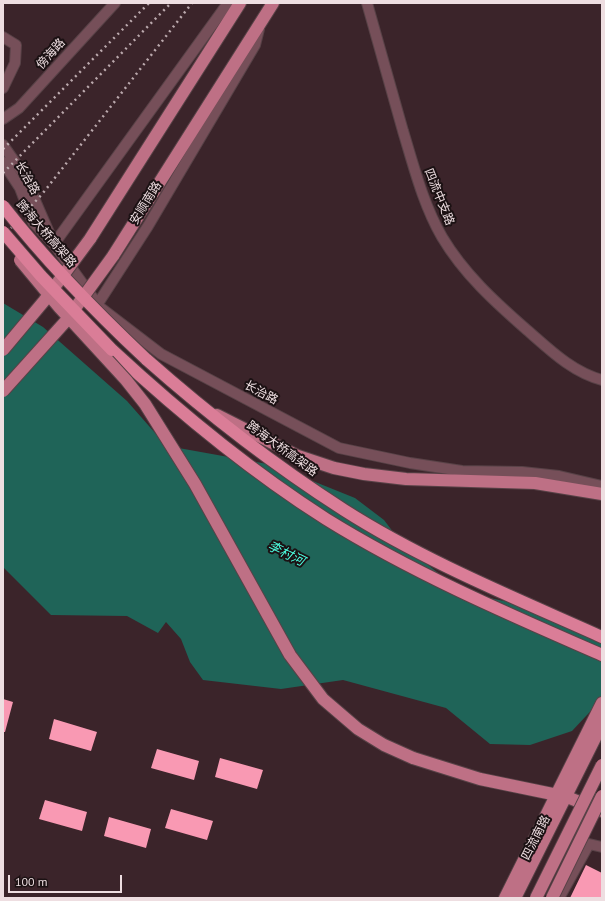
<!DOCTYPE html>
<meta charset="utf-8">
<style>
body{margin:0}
#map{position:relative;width:605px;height:901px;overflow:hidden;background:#3b242a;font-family:"PT Sans",sans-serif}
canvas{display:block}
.frame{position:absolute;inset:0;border:4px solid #eedee1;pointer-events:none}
.scale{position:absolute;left:8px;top:875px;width:114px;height:18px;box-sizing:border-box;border:2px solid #eedee1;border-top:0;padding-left:5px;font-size:12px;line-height:14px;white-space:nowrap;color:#eedee1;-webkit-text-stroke:3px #1b1113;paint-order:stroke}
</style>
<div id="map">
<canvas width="605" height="901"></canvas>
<div class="frame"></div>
<div class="scale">100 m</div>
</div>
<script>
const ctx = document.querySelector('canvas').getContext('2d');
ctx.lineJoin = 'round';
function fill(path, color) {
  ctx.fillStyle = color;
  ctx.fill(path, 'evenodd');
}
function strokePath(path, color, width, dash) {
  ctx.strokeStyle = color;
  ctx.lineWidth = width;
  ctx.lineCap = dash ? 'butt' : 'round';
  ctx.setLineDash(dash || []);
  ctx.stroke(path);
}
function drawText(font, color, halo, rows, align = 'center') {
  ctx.font = font + ' "PT Sans","Noto Sans SC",sans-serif';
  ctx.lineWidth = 4;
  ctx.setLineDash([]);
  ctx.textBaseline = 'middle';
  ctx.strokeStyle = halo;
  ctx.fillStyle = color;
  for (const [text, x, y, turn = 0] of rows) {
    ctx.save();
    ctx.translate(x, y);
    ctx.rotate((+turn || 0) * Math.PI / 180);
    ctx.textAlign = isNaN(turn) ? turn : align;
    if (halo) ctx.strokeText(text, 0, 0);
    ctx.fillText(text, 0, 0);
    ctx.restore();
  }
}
fill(new Path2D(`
 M3,303L43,327L127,401L156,434L173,447L273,465L355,498L384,520L403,545L462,592L541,609L602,633V699L572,731L530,745L490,744L446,708L343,680L281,689L203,680L190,662L181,639L166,622L158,633L127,616L51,615L3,567Z`), '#1f6458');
fill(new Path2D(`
 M3,699L13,702L5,732H3Z
 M54,719L97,732L91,751L49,739Z
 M157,749L199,761L194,780L151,768Z
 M220,758L263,770L257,789L215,777Z
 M45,800L87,812L82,831L39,819Z
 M171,809L213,821L207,840L165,828Z
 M109,817L151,829L146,848L104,836Z
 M586,865L602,873V898H570Z`), '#f999b3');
const minor = new Path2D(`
 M367,3C379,46 391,89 403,131C414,167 423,204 442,237C464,274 495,302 527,330C550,350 572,372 602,380
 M3,37L16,45L15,63L3,88
 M3,119L19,108L115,3
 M3,145L24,175L50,235
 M3,162L20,188L33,222L54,244L98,305H97L161,354L339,448L410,463L462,471L522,472L559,476L602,486
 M54,244L228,3
 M97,305L148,226L255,45L259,29
 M559,898L589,844L602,847`);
const major = new Path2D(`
 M90,239L240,3
 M113,256L273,3
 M217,415L298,456L334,468L364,474L406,479L535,483L602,494
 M413,758L480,779L567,797L602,811
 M505,898L602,703
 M515,898L602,724`);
const highway = new Path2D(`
 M112,350C179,412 249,470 326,519C413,573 508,614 602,655
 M146,359C208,414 274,465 344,510C424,561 515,598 602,637`);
strokePath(minor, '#584247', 12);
strokePath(major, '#584247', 14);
strokePath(highway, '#584247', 14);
strokePath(minor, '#764f59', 10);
strokePath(major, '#be7085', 12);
strokePath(highway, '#da7d97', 12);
strokePath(new Path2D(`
 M3,149L149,3
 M3,173L171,3
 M3,237L43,193L192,3`), '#bba9ad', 2.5, [2, 4]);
const majorBridge = new Path2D(`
 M20,260L59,307L126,380L145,404L195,484L290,655L323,699L358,729L384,745L413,758
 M3,350L44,301L90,239
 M3,391L65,322L113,256
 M536,898L602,765
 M552,898L602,796`);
const highwayBridge = new Path2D(`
 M3,206C46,261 95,311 146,359
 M3,232L41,276L112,350`);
strokePath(majorBridge, '#584247', 14, []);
strokePath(highwayBridge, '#584247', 14, []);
strokePath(majorBridge, '#be7085', 12);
strokePath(highwayBridge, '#da7d97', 12);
drawText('12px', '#eedee1', '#1b1113', [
 ["傍海路",51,54,-48],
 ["长治路",27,178,61],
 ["四流中支路",439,197,68],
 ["安顺南路",146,203,-58],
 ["跨海大桥高架路",46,234,49],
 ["长治路",261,393,28],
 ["跨海大桥高架路",282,449,36],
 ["四流南路",536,838,-63]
]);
drawText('italic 13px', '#4bffe1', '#1b1113', [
 ["李村河",286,554,26]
]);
</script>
